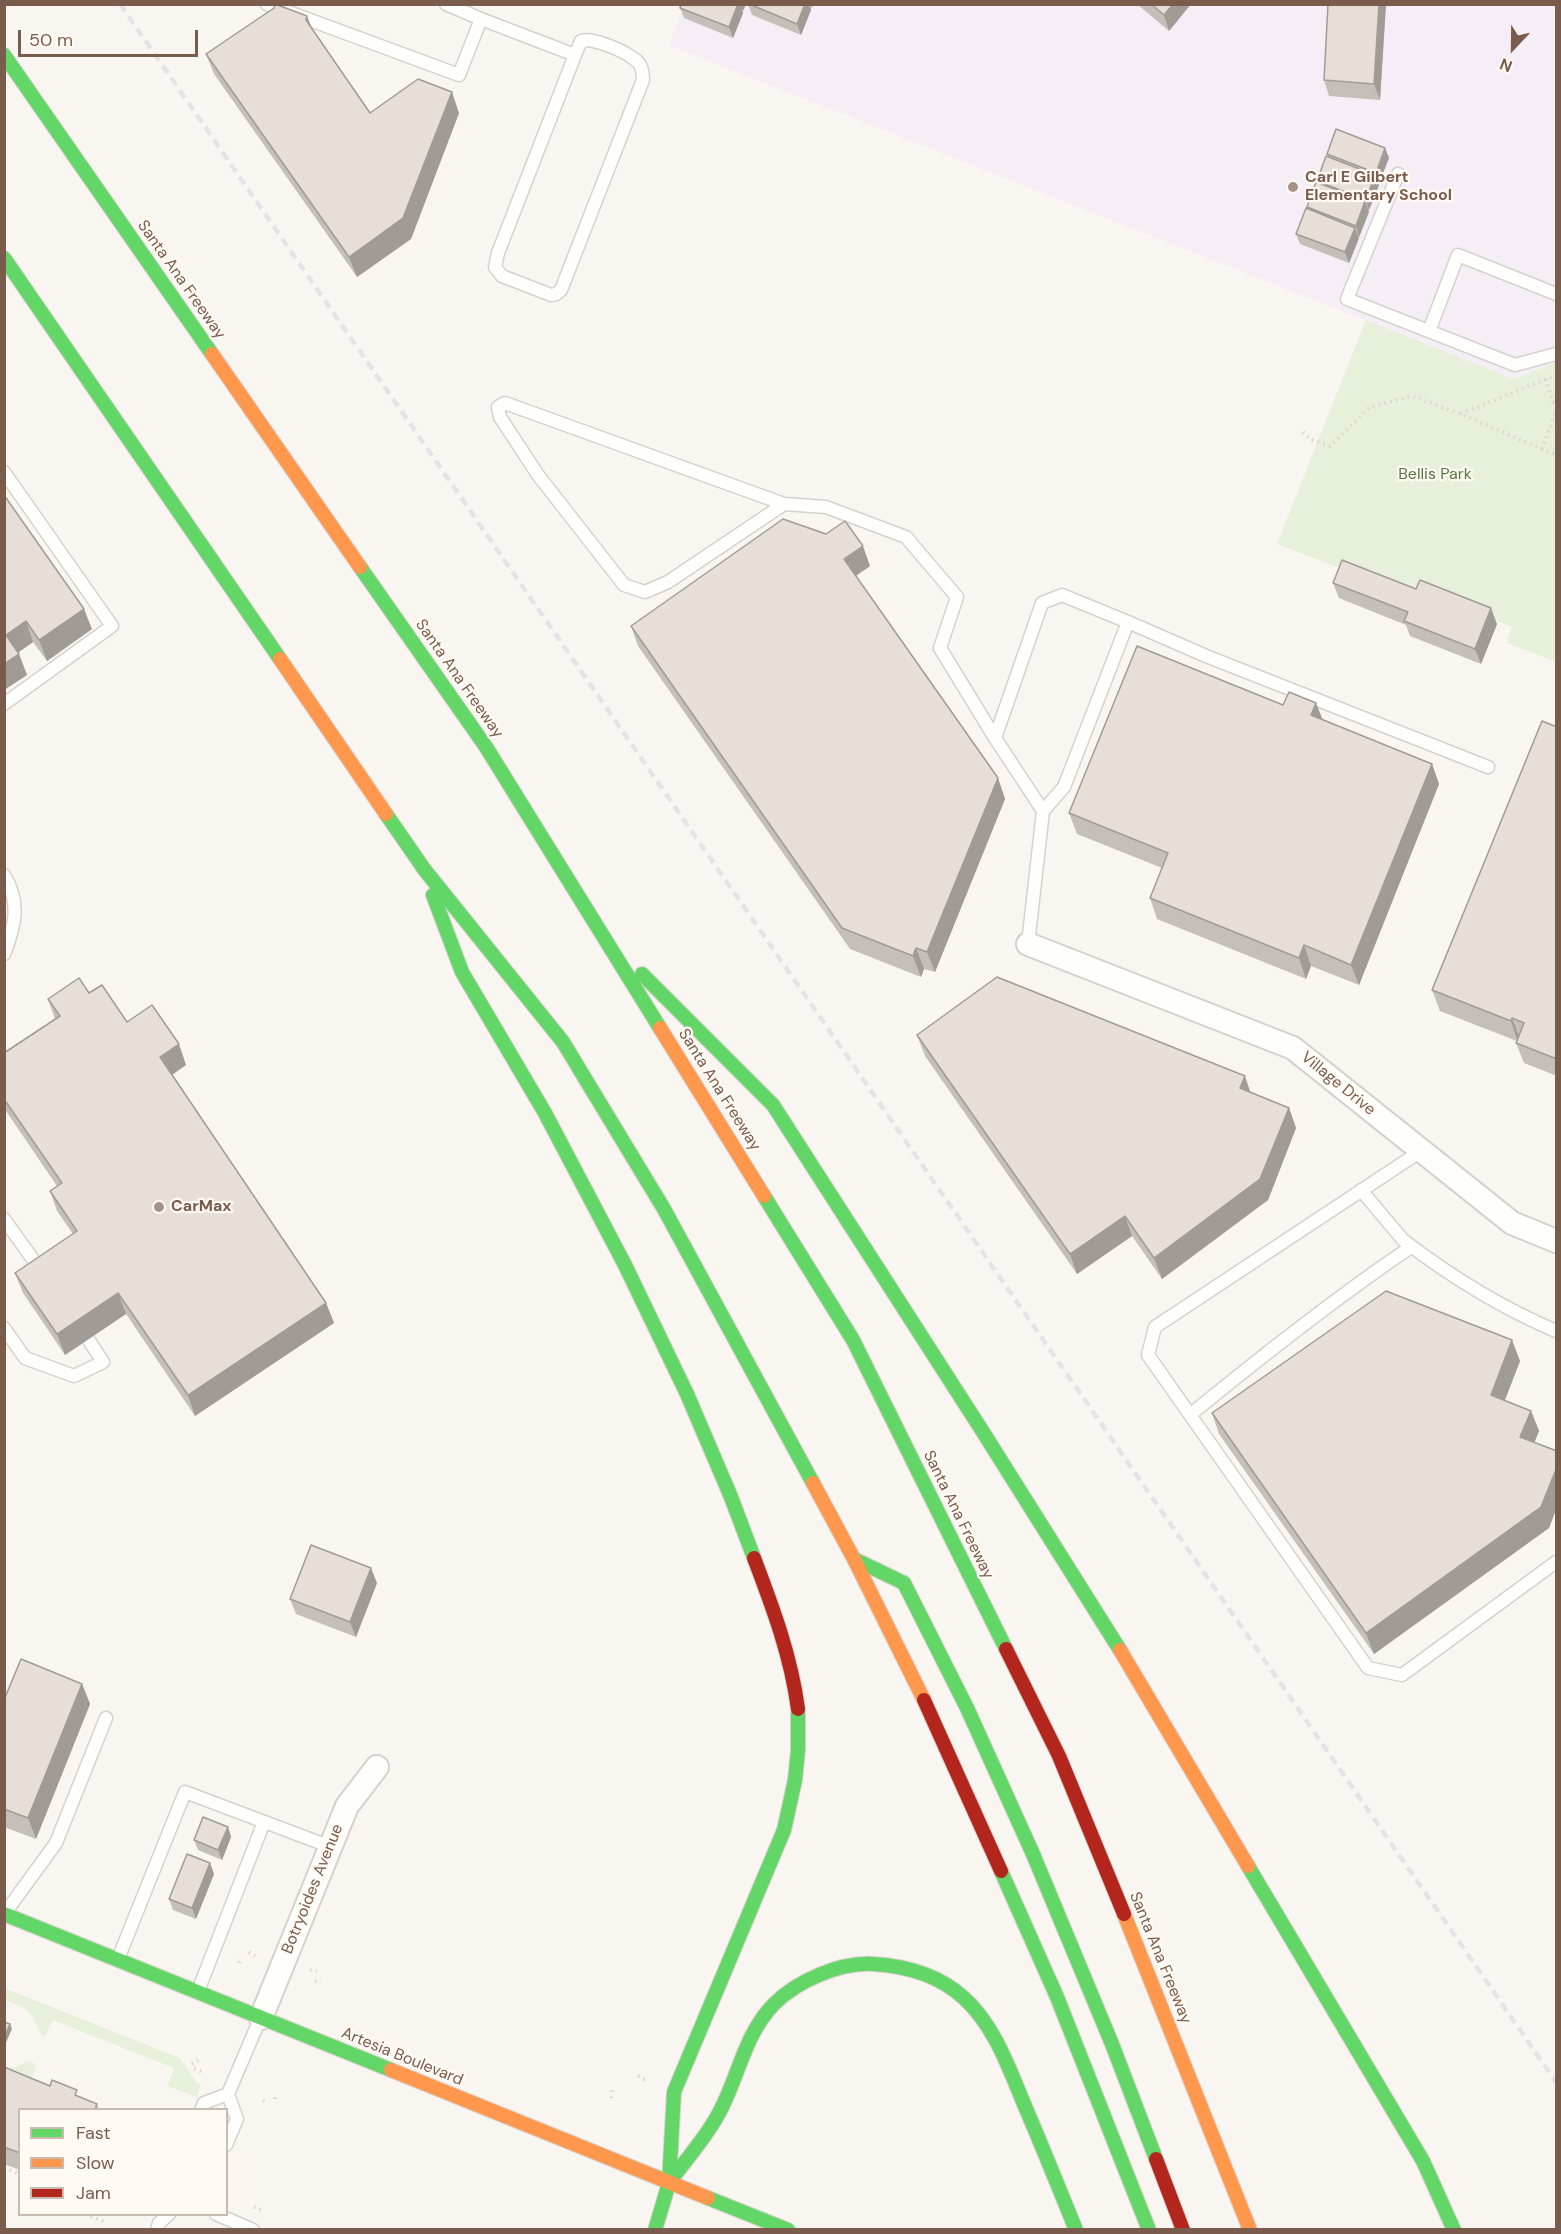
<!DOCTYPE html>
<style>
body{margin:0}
#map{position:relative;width:1561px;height:2234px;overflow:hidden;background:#f9f5f0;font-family:"DM Sans",sans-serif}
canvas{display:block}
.frame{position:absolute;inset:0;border:6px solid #7a5c4d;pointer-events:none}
.legend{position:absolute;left:18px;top:2108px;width:210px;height:108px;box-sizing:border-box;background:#fffaf3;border:2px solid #cabbb1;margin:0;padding:8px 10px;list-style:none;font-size:18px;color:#7a5c4d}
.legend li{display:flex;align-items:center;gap:12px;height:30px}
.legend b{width:30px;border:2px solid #cabbb1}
.north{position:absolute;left:1483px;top:18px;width:60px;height:60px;-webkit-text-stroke:4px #fffaf3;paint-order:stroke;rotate:202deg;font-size:16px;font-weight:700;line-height:24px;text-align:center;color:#7a5c4d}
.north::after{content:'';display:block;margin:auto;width:21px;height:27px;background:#7a5c4d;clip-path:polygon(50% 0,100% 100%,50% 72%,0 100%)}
.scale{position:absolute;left:18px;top:30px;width:180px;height:27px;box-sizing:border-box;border:3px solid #7a5c4d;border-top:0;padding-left:8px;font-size:18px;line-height:21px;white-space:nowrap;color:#7a5c4d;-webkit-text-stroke:4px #fffaf3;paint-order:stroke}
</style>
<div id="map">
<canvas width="1561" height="2234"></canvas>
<div class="frame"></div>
<ul class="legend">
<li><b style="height:8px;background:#63d668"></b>Fast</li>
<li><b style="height:8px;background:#ff974d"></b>Slow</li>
<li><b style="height:8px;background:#b3261e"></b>Jam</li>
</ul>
<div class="north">N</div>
<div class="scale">50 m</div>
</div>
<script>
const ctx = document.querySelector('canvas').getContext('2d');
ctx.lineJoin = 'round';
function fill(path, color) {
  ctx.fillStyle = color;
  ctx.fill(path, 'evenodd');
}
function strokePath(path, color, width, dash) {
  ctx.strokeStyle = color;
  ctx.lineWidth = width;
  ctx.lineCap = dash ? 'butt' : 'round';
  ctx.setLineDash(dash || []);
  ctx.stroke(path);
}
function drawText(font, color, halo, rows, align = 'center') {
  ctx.font = font + ' "DM Sans",sans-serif';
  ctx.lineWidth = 4.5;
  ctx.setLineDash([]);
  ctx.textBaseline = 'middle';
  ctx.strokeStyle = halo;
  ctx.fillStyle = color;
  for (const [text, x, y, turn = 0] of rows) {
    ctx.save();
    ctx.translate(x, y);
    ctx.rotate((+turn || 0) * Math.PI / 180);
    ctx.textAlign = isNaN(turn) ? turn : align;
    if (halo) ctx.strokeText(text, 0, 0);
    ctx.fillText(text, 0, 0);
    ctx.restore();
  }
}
fill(new Path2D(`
 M685,4L1556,5V362L1514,379L669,45Z`), '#f6eef6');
fill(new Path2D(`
 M1366,320L1514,379L1556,362V662L1507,643L1512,627L1423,592L1420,599L1277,544Z
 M4,1988L180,2058L197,2083L201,2084L197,2097L167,2086L174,2068L53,2020L45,2036H42C30,2010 33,2011 5,2000Z
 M29,2061L34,2063L36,2067L30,2082L4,2068L15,2067Z`), '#e7f0db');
const lane = new Path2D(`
 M267,4L459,75L481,19L446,4
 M481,19L575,55L498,253L495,267L502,276L551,295L556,294L561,290L643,80C643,72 641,63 634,59C624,51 593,37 581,41L575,55
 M1398,174L1347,299L1515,365L1556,354
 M1429,331L1458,255L1556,294
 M4,472L112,626L4,704
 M784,504L668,582L645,592L624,585L538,475L500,417L498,407L505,403L784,504L826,507L906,537L957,597L940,648L995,738L1043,811L1028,944
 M995,738L1042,603L1062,595L1128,622
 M1043,811L1064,787L1128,622L1206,656L1488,767
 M4,875C21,902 15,927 4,954
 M1421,1151L1155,1327L1148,1355L1368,1668L1402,1675L1556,1562
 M1361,1190L1403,1240C1450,1276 1502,1308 1556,1331
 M4,1219L42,1272
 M4,1328L25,1358L74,1376L103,1362L88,1339
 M1190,1415C1262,1356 1334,1299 1411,1247
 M5,1913L56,1843L106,1718
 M118,1959L185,1792L331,1847
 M198,1991L264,1822
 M201,2110L204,2103L228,2094
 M226,2145L237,2119L228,2094L260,2019
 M216,2214L253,2230
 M157,2230L159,2223L169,2214`);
const street = new Path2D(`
 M1028,944L1293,1048L1512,1223L1556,1241
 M261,2018L347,1806L377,1767`);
const fast = new Path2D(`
 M4,55L212,354
 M4,258L280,659
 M360,567L486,747L660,1028
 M386,814L424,869L563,1042L664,1209L813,1483
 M433,895L462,972L545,1113L625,1265L687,1394L731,1497L754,1558
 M642,974L773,1105L983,1432L1120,1650
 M764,1196L853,1340L1006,1649
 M854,1559L904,1583L967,1708L1033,1854L1112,2044L1156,2159
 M1248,1866L1423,2161L1454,2230
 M1001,1871L1057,1997L1149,2230
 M4,1914L391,2070
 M669,2183L674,2092L784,1830L795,1780L798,1750V1709
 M669,2183C687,2158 710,2133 723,2105C740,2070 746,2033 774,2004C797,1981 840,1962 873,1964C906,1966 939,1975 964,1998C994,2025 1009,2068 1024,2104C1042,2146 1059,2188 1076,2230
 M708,2198L788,2230
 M655,2230L669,2183`);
const slow = new Path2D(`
 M212,354L360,567
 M280,659L386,814
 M660,1028L764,1196
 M813,1483L854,1559L924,1700
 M1120,1650L1248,1866
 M1124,1914L1250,2230
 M391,2070L708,2198`);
const jam = new Path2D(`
 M754,1558C773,1608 791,1656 798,1709
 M1006,1649L1059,1756L1124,1914
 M924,1700L1001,1871
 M1156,2159L1183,2230`);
strokePath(lane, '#d7d1cb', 15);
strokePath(street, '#d7d1cb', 26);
strokePath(fast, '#d9d2cb', 16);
strokePath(slow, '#d9d2cb', 16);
strokePath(jam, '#d9d2cb', 16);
strokePath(new Path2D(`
 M1546,379L1553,402L1556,403
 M1461,414L1556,375
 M1303,432L1311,440L1330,446L1370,407L1412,396L1461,414L1556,455
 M1542,449L1556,411
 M249,1952L255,1956
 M239,1963L241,1957
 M310,1970L317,1971
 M315,1981L321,1979
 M192,2064L198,2060
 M194,2069L203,2072
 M638,2076L648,2081
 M611,2098L612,2090
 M275,2099V2093
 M263,2100L267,2103
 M4,2168L20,2174
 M20,2184V2188
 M254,2207L262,2210
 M85,2214L105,2222`), '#dcd5d0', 4, [1.5, 4.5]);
strokePath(lane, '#fefefd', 12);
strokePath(street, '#fefefd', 22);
strokePath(fast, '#63d668', 14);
strokePath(slow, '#ff974d', 14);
strokePath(jam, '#b3261e', 14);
strokePath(new Path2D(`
 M120,4L1556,2082`), '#e6e3e7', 4.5, [9, 6]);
fill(new Path2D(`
 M681,4H746L743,11H742L743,13L733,38L684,18L680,8Z
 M748,4H814L812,8L810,7L811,10L801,35L752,15Z
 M1137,4H1191L1169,31Z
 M1386,4L1380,100L1329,96L1324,80Z
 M307,16L312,30L370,113H459L411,239L357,277L214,74L206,54Z
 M1385,148L1389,158L1379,183H1378L1379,185L1369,210H1368L1369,212L1359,237L1358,236L1359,238L1349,263L1300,244L1296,234L1307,209V207L1317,183V181L1328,156L1327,154Z
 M4,495L92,629L47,661L33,642L18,653L27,675L4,690Z
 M870,566L856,576L998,778L1005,799L935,972L924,969L921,977L850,949L638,646L631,626Z
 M1333,583L1497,624L1481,664L1410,636L1406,625L1339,598Z
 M1283,705L1322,719L1432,764L1439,784L1359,985L1311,966L1306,979L1157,919L1150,898L1162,868L1077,834L1069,813Z
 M1557,727V1076L1524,1063L1516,1043L1517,1041L1440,1011L1432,990Z
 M89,993L186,1065L172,1075L326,1303L334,1323L195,1416L126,1314L65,1355L23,1293L15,1273L73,1234L57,1211L50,1191L57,1186L4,1108V1053L55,1019L48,999Z
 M917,1035L1251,1093L1289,1108L1296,1128L1268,1200L1162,1279L1132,1236L1077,1274L925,1056Z
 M1520,1361L1505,1400L1531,1411L1539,1431L1534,1443L1557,1451V1507L1549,1528L1374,1654L1219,1434L1212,1413Z
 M377,1583L356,1637L296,1614L290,1599Z
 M82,1684L90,1704L36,1839L4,1827V1700Z
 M228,1827L231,1837L222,1860L198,1850L194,1840Z
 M210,1863L214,1874L196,1919L173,1910L169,1899Z
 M4,2067L97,2104L99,2109H20V2170L4,2164Z`), '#c6bfb9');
fill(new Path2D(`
 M738,4H740L743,13L733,38L729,27Z
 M740,4H746L743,11Z
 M805,4H809L811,10L801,35L797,24Z
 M1173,4H1191L1169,31L1164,15Z
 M1379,4H1386L1380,100L1374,84Z
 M307,16L315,37L306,20Z
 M452,92L459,113L411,239L357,277L349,257Z
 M1385,148L1389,158L1379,183L1376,173Z
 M1375,175L1379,185L1369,210L1366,200Z
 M1365,201L1369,212L1359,237L1356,226Z
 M1355,228L1359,238L1349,263L1345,252Z
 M863,546L870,566L851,579L844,559Z
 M1491,608L1497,624L1481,664L1475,649Z
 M84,609L92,629L47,661L39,640Z
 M26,621L33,642L13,656L6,635Z
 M19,654L27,675L4,690V664Z
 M1316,703L1324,723L1311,715Z
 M1432,764L1439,784L1359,985L1351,965Z
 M998,778L1005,799L935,972L927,952Z
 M1304,945L1311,966L1306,979L1299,958Z
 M916,948L924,969L921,977L913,956Z
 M1512,1018L1520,1039L1518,1042L1511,1021Z
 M179,1044L186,1065L167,1078L160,1057Z
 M1245,1076L1252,1097L1240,1088Z
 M1289,1108L1296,1128L1268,1200L1162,1279L1154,1258Z
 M1125,1216L1132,1236L1077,1274L1070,1254Z
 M118,1293L126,1314L65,1355L57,1334Z
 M326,1303L334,1323L195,1416L188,1395Z
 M1512,1340L1520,1361L1499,1415L1491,1395Z
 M1531,1411L1539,1431L1528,1458L1520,1437Z
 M1557,1467V1507L1549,1528L1374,1654L1366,1633Z
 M371,1568L377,1583L356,1637L350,1622Z
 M82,1684L90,1704L36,1839L28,1818Z
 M228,1827L231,1837L222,1860L218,1850Z
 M210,1863L214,1874L196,1919L192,1908Z
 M10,2024L12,2029L4,2047V2037Z`), '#a19b96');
const building = new Path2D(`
 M275,4L307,16L306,20L370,113L418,79L452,92L403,218L349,257L206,54L274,8Z
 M681,4H738L729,27L680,8Z
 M749,4H805L797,24Z
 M1151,4H1173L1164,15Z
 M1328,4H1379L1374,84L1324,80Z
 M1336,129L1385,148L1376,173L1327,154Z
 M1326,156L1375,175L1366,200L1317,181Z
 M1316,182L1365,201L1356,226L1307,207Z
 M1306,208L1355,228L1345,252L1296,234Z
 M4,495L84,609L39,640L26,621L6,635L19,654L4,664Z
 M783,519L826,534L845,521L863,546L844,559L998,778L927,952L916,948L913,956L842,928L631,626Z
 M1342,560L1416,589L1420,580L1491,608L1475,649L1404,621L1408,612L1333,583Z
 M1137,646L1283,705L1289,692L1316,703L1311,715L1432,764L1351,965L1304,945L1299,958L1150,898L1168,853L1069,813Z
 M1542,721L1557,727V1059L1516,1043L1524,1023L1512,1018L1511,1021L1432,990Z
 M997,977L1245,1076L1240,1088L1289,1108L1260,1179L1154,1258L1125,1216L1070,1254L917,1035Z
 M79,978L89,993L102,985L127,1022L152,1005L179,1044L160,1057L326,1303L188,1395L118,1293L57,1334L15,1273L77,1231L50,1191L62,1183L4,1099V1053L60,1016L48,999Z
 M1386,1291L1512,1340L1491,1395L1531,1411L1520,1437L1557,1451V1467L1541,1507L1366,1633L1212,1413Z
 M311,1545L371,1568L350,1622L290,1599Z
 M21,1659L82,1684L28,1818L4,1809V1700Z
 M203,1817L228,1827L218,1850L194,1840Z
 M187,1854L210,1863L192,1908L169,1899Z
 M4,2022L10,2024L4,2037Z
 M4,2067L50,2086L52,2080L77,2090L75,2095L97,2104L95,2109H20V2153L4,2147Z`);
fill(building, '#e6ded7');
strokePath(building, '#a19b96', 1.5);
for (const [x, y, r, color] of [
 [1293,187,6,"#a69286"],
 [159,1207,6,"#a69286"]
]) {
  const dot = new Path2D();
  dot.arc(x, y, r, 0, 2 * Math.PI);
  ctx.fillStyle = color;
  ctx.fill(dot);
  strokePath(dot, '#fffaf3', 2);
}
drawText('bold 16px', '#7a5c4d', '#fffaf3', [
 ["Carl E Gilbert",1305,178],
 ["Elementary School",1305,196],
 ["CarMax",171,1207]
], 'left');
drawText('16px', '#7a5c4d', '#fffaf3', [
 ["Santa Ana Freeway",181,280,55],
 ["Santa Ana Freeway",459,679,55],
 ["Village Drive",1338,1084,39],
 ["Santa Ana Freeway",719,1090,58],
 ["Santa Ana Freeway",958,1515,64],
 ["Botryoides Avenue",313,1889,-68],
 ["Santa Ana Freeway",1160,1958,68],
 ["Artesia Boulevard",402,2057,22]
]);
drawText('16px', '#537a41', '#fffaf3', [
 ["Bellis Park",1435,475]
]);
</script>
